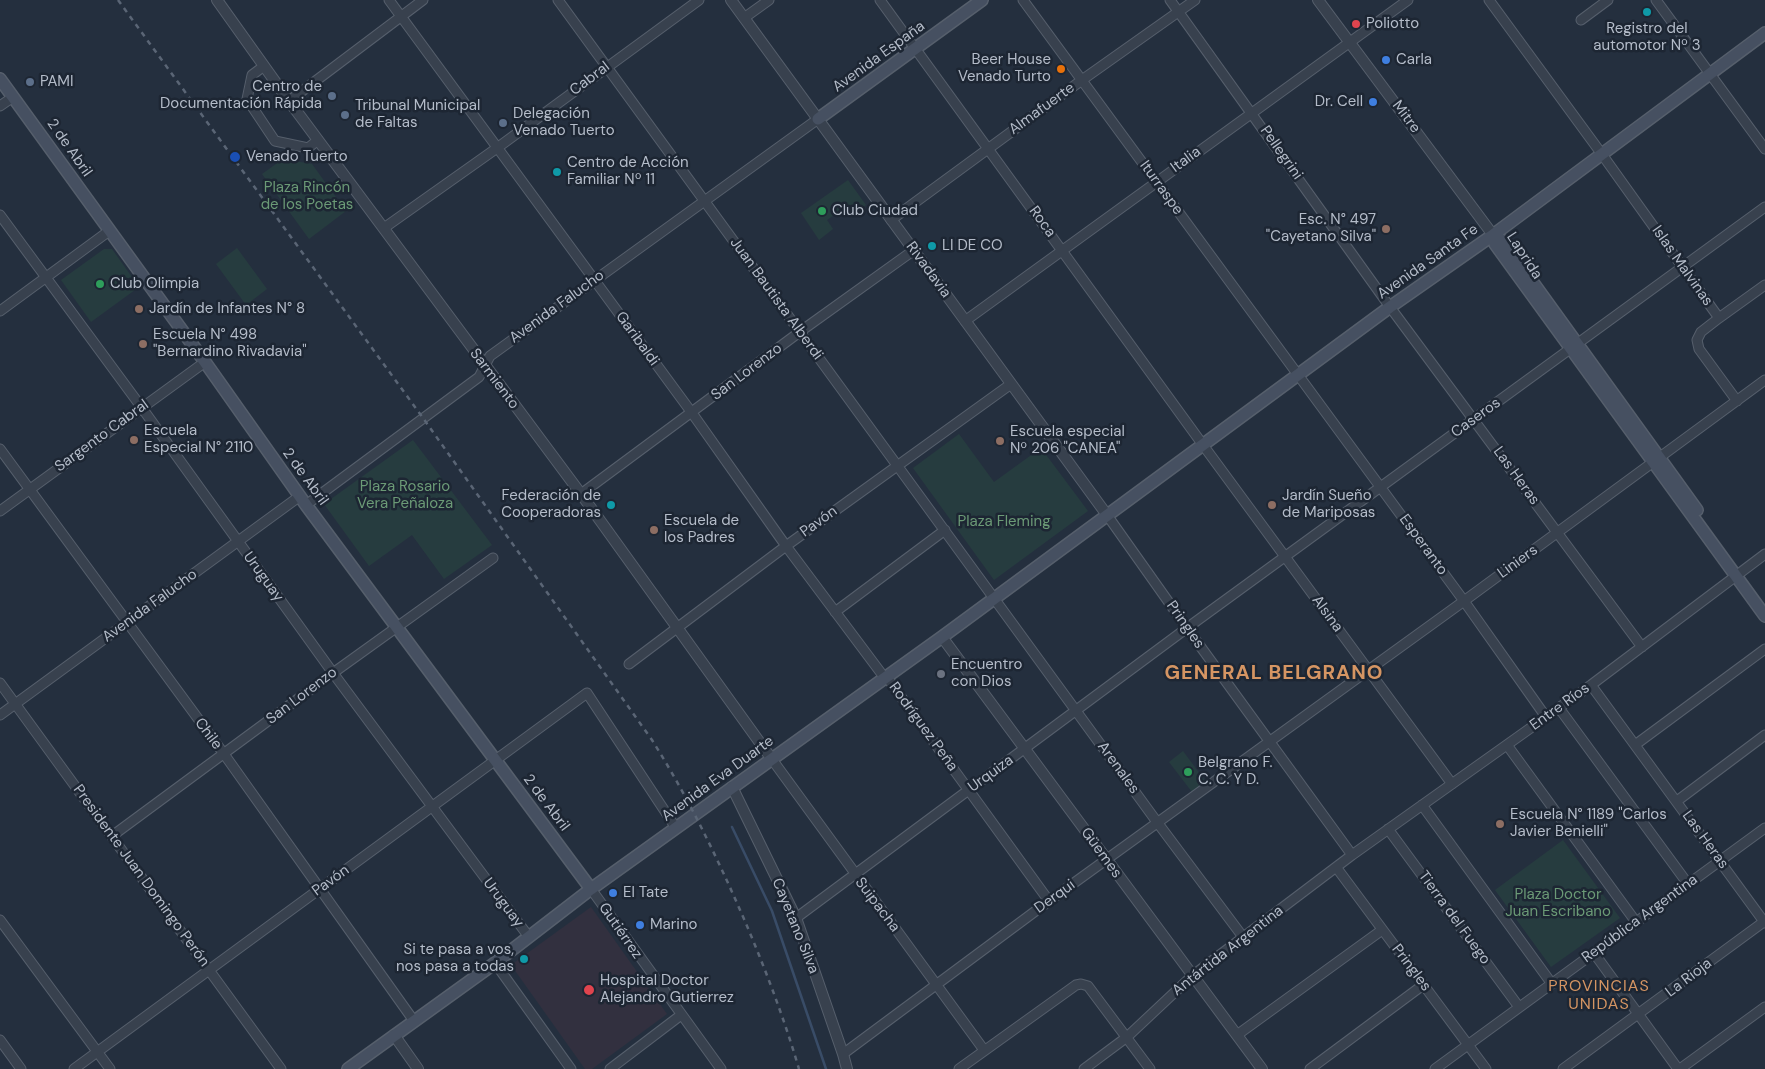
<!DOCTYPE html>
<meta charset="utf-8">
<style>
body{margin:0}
canvas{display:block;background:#242f3e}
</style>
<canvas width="1765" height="1069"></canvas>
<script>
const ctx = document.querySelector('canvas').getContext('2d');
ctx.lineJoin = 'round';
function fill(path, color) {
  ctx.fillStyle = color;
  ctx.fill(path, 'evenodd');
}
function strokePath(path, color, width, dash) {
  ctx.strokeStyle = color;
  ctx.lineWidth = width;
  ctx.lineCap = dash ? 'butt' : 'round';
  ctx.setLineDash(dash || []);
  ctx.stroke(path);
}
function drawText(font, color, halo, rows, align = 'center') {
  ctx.font = font + ' "DM Sans",sans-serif';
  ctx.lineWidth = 5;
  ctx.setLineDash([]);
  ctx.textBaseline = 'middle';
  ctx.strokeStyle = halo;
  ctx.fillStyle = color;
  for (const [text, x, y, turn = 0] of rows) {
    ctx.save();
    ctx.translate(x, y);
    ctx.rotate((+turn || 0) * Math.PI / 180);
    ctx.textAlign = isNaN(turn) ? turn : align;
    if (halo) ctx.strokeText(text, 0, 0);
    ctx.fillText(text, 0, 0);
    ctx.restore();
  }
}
fill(new Path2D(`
 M591,907L667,1014L592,1069H585L511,965Z`), '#32303f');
fill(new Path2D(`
 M283,159L312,164L346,211L309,239L262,174Z
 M848,180L866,205L860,209L856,204L845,212L843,209L827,220L833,229L819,240L801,213Z
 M237,248L267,289L246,305L216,264Z
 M104,249H112L139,287L91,322L61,280Z
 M959,434L994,482L1041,448L1088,511L994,580L913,468Z
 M413,440L492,545L444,579L412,535L369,566L324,504Z
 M1183,751L1206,782L1192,792L1169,762Z
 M1563,840L1620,918L1551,967L1495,890Z`), '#263c3f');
strokePath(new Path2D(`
 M732,827L772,911L826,1069`), '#394c67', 2.5);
const minor = new Path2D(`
 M389,0L692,413L786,546L884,677
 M558,0L1157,822L1243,937
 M880,0L1203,445L1452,784
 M1023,0L1464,601L1546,717
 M1170,0L1390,307L1642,647
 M1489,0L1601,153L1719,318L1701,332L1697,340L1699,349L1737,401
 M1656,0L1765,149
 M744,18L769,0
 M1581,20L1608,0
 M264,66L252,75L247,99L275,141L308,148L318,140
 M289,101L423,0
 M0,106L13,97
 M0,215L142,408L333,673L529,937
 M891,220L1082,80L1195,0
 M384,228L497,148L699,0
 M0,311L109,231
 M1719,318L1765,285
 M965,321L1408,0
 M0,449L224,754L414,1021
 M581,494L801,331L914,250
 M306,505L479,377L490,356L818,119
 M0,511L205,362
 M1107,515L1187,628L1352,855
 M835,612L945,530
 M629,664L786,546L1011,384
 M886,676L1049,901
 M0,683L281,1069
 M1591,685L1765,923
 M1559,708L1688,884
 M0,715L300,496
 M1507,745L1636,922
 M1635,745L1765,649
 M771,758L984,1050
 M1677,801L1765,735
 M1422,805L1552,984
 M1388,829L1519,1007
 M112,836L333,673L493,558
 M1336,867L1486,1069
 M591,889L721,1069
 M796,918L1187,628L1765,207
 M0,920L110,1069
 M1594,953L1678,1069
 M495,963L571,1069
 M1237,1035L1382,930
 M0,1040L21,1069
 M843,1054L1049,901L1464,601L1765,380
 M74,1069L587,693L676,828
 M610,1069L681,1015
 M959,1069L1076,985L1081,984L1088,986L1150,1069
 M1084,1069L1127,1037L1192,976L1352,855L1591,685L1765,554
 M1310,1069L1423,985
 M1435,1069L1765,828
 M1563,1069L1765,921
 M1680,1069L1765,1007`);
const tertiary = new Path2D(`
 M217,0L289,101L581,494L771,758
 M731,0L1107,515
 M1318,0L1493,235
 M942,637L1262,1069
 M732,787L796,918L843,1054L847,1069
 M394,1035L418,1069`);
const secondary = new Path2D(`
 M0,79L205,362L306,505L591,889
 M818,119L982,0
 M1493,235L1495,244L1765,616
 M1493,235L1503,241L1697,510
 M348,1069L495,963L591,889L942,637L1390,307L1493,235L1765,33`);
strokePath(minor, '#565f6c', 11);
strokePath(tertiary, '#565f6c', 12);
strokePath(secondary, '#565f6c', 14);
strokePath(minor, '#38414e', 9);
strokePath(tertiary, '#38414e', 10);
strokePath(secondary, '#465061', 11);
strokePath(new Path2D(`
 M118,0L423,418L652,740C688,797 717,857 744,919C765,968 784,1018 799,1069`), '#5a6575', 2.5, [5, 5]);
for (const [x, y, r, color] of [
 [1647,12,5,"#0f9aa8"],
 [1356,24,5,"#e0444e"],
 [1386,60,5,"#3f7fe0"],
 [1061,69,5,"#e8710a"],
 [30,82,5,"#5c6f8a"],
 [332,96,5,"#5c6f8a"],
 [1373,102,5,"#3f7fe0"],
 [345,115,5,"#5c6f8a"],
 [503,123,5,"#5c6f8a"],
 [235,157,6,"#1a4fb4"],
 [557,172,5,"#0f9aa8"],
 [822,211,5,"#2e9e5b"],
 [1386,229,5,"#8d6e63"],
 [932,246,5,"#0f9aa8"],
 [100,284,5,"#2e9e5b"],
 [139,309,5,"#8d6e63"],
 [143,344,5,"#8d6e63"],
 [134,440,5,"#8d6e63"],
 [1000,441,5,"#8d6e63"],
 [611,505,5,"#0f9aa8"],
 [1272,505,5,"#8d6e63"],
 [654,530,5,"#8d6e63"],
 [941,674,5,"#6b7280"],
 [1188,772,5,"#2e9e5b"],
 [1500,824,5,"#8d6e63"],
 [613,893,5,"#3f7fe0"],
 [640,925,5,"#3f7fe0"],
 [524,959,5,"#0f9aa8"],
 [589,990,6,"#e0444e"]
]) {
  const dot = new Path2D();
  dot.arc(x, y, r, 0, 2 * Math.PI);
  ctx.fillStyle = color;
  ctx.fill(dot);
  strokePath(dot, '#1d2633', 2);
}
drawText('15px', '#b4bcc9', '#1d2633', [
 ["Poliotto",1366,24],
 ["Registro del",1647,29,"center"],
 ["automotor Nº 3",1647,46,"center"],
 ["Beer House",1051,60,"right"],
 ["Venado Turto",1051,77,"right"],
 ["Carla",1396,60],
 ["PAMI",40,82],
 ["Centro de",322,87,"right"],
 ["Documentación Rápida",322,104,"right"],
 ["Dr. Cell",1363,102,"right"],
 ["Tribunal Municipal",355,106],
 ["de Faltas",355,123],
 ["Delegación",513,114],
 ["Venado Tuerto",513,131],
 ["Venado Tuerto",246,157],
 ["Centro de Acción",567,163],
 ["Familiar Nº 11",567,180],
 ["Club Ciudad",832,211],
 ["Esc. N° 497",1376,220,"right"],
 ["\"Cayetano Silva\"",1376,237,"right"],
 ["LI DE CO",942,246],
 ["Club Olimpia",110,284],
 ["Jardín de Infantes N° 8",149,309],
 ["Escuela N° 498",153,335],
 ["\"Bernardino Rivadavia\"",153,352],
 ["Escuela",144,431],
 ["Especial N° 2110",144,448],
 ["Escuela especial",1010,432],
 ["Nº 206 \"CANEA\"",1010,449],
 ["Federación de",601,496,"right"],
 ["Cooperadoras",601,513,"right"],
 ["Jardín Sueño",1282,496],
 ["de Mariposas",1282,513],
 ["Escuela de",664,521],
 ["los Padres",664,538],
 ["Encuentro",951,665],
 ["con Dios",951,682],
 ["Belgrano F.",1198,763],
 ["C. C. Y D.",1198,780],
 ["Escuela N° 1189 \"Carlos",1510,815],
 ["Javier Benielli\"",1510,832],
 ["El Tate",623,893],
 ["Marino",650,925],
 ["Si te pasa a vos,",514,950,"right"],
 ["nos pasa a todas",514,967,"right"],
 ["Hospital Doctor",600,981],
 ["Alejandro Gutierrez",600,998]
], 'left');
drawText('15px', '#b4bcc9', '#1d2633', [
 ["Avenida España",879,57,-36],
 ["Cabral",590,79,-37],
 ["Almafuerte",1042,109,-36],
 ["Mitre",1406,117,53],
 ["2 de Abril",69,148,55],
 ["Pellegrini",1281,153,55],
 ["Italia",1186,160,-36],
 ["Iturraspe",1161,188,54],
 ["Roca",1042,222,54],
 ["Laprida",1524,256,57],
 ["Avenida Santa Fe",1428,262,-35],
 ["Islas Malvinas",1682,266,55],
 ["Rivadavia",928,270,54],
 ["Juan Bautista Alberdi",776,299,54],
 ["Avenida Falucho",557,307,-36],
 ["Garibaldi",637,339,54],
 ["San Lorenzo",747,372,-37],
 ["Sarmiento",494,379,53],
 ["Caseros",1476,418,-36],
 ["Sargento Cabral",102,436,-36],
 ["Las Heras",1516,476,54],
 ["2 de Abril",305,477,54],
 ["Pavón",819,522,-36],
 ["Esperanto",1423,545,54],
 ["Liniers",1518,562,-36],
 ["Uruguay",263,577,54],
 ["Avenida Falucho",150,606,-36],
 ["Alsina",1327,614,54],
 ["Pringles",1185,625,55],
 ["San Lorenzo",302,696,-37],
 ["Entre Ríos",1560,707,-36],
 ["Rodríguez Peña",923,727,54],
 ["Chile",208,734,53],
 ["Arenales",1118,768,54],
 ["Urquiza",991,774,-36],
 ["Avenida Eva Duarte",718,779,-36],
 ["2 de Abril",546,803,53],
 ["Las Heras",1705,840,54],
 ["Güemes",1101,853,54],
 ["Presidente Juan Domingo Perón",141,876,54],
 ["Pavón",331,881,-36],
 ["Derqui",1055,897,-36],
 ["Uruguay",503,903,53],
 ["Suipacha",877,905,53],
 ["Tierra del Fuego",1454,918,54],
 ["República Argentina",1640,919,-36],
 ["Cayetano Silva",795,926,68],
 ["Gutiérrez",620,931,55],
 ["Antártida Argentina",1228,951,-38],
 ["Pringles",1411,968,53],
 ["La Rioja",1689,978,-37]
]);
drawText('15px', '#6b9a76', '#1d2633', [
 ["Plaza Rincón",307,188],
 ["de los Poetas",307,205],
 ["Plaza Rosario",405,487],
 ["Vera Peñaloza",405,504],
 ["Plaza Fleming",1004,522],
 ["Plaza Doctor",1558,895],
 ["Juan Escribano",1558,912]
]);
ctx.letterSpacing = '1px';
drawText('16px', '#d59563', '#1d2633', [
 ["PROVINCIAS",1599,987],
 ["UNIDAS",1599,1005]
]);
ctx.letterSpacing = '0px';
ctx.letterSpacing = '1px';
drawText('bold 20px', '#d59563', '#1d2633', [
 ["GENERAL BELGRANO",1274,674]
]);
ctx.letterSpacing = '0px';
</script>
